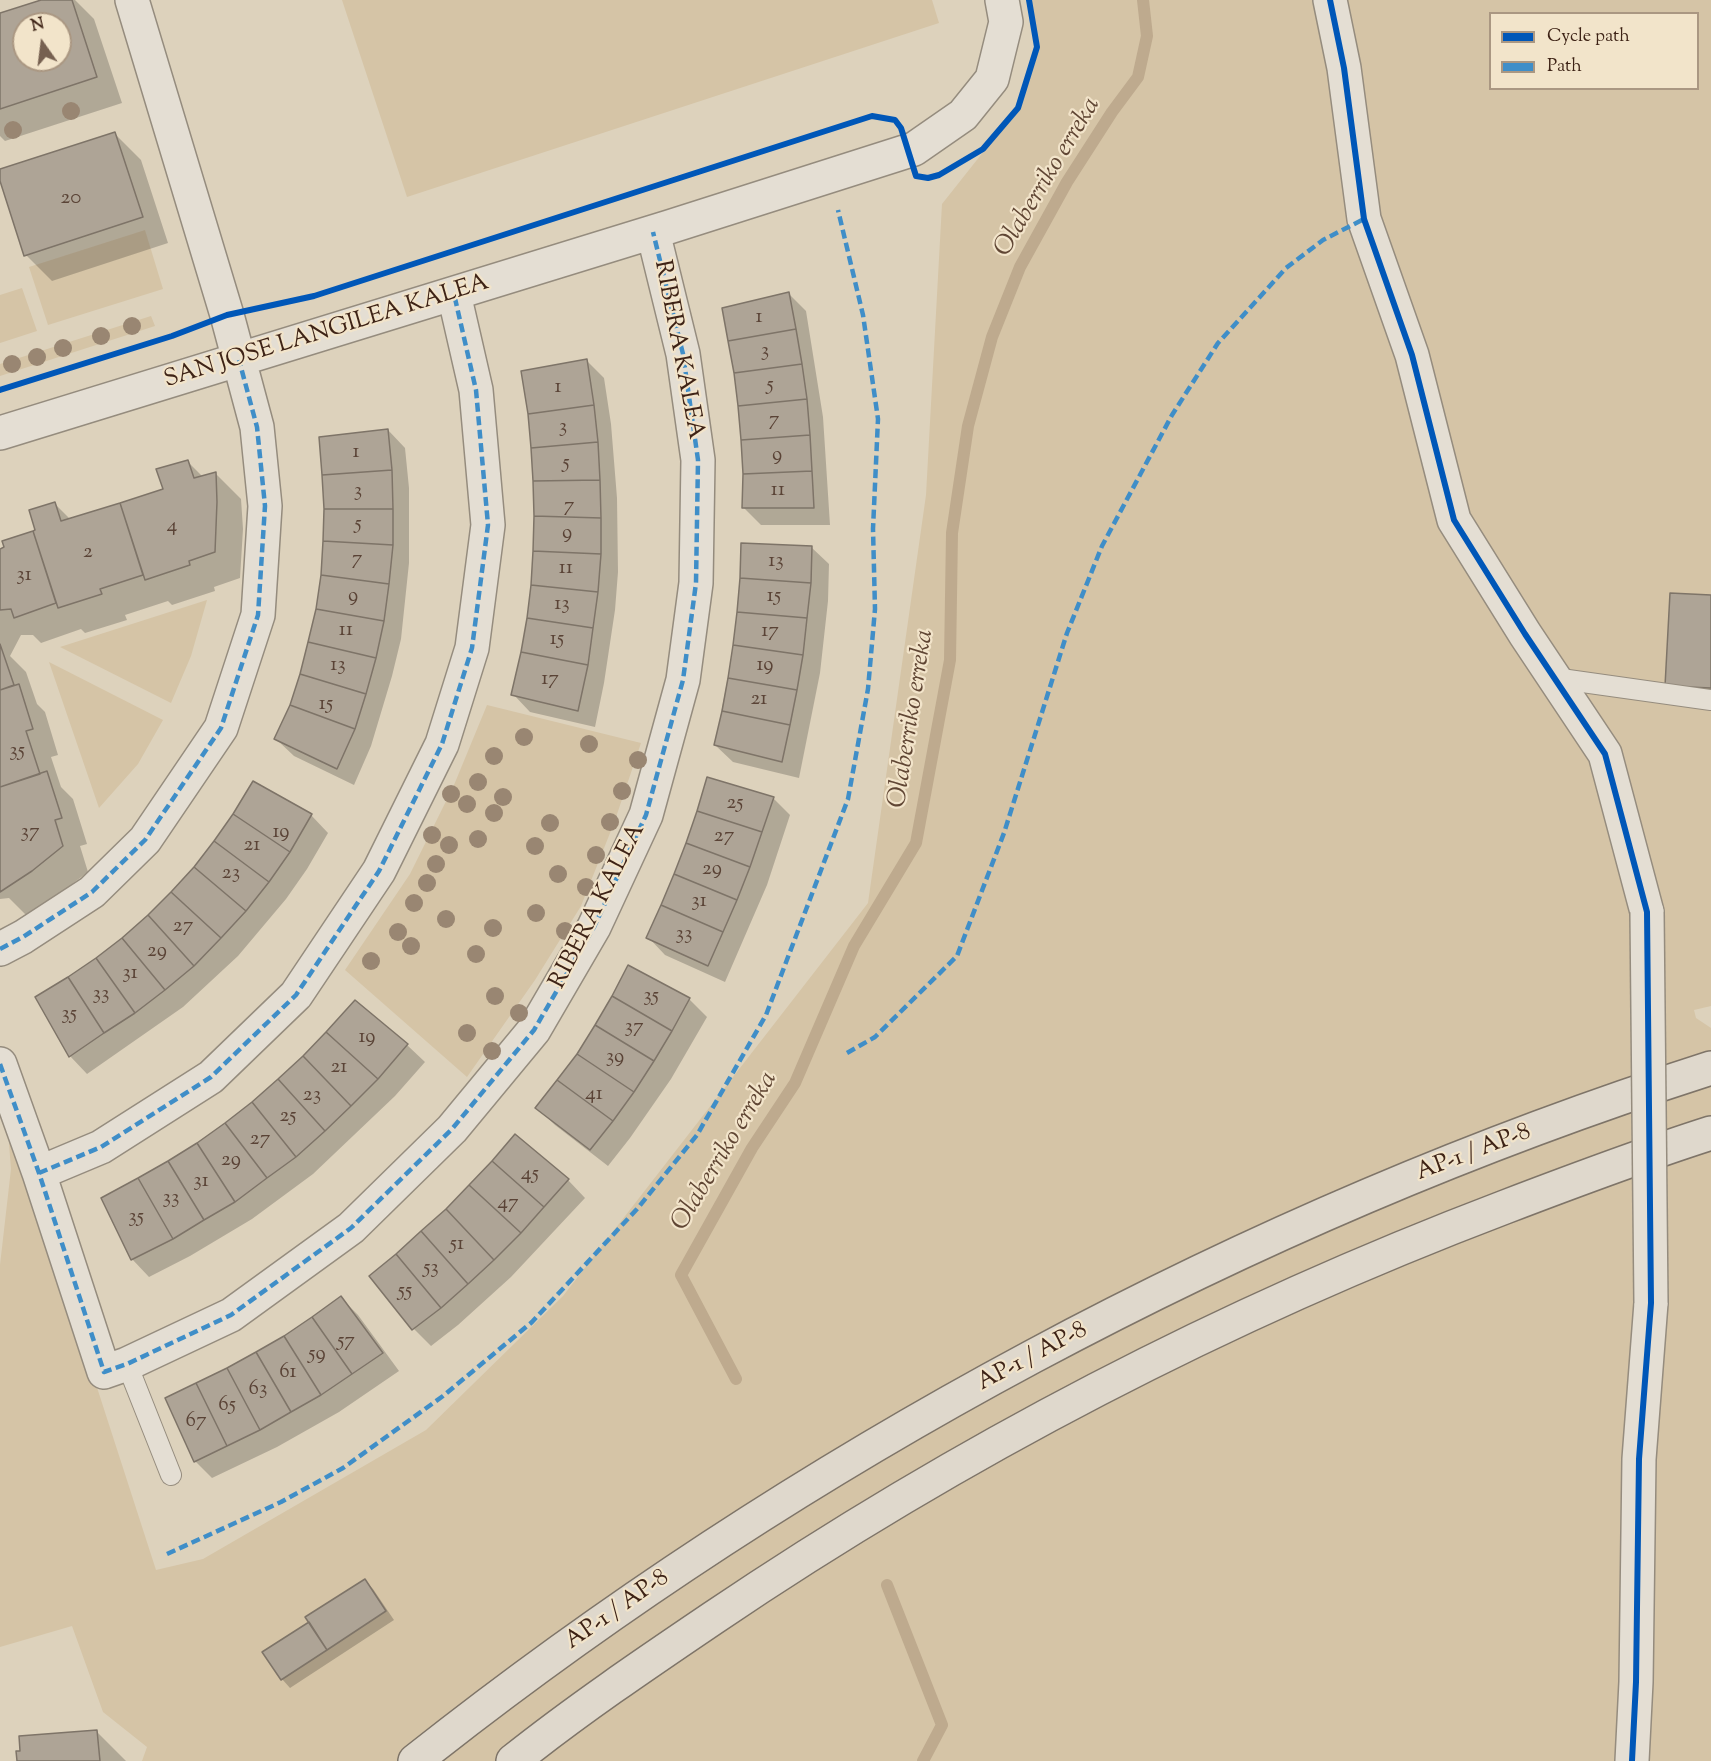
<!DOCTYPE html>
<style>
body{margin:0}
#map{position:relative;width:1711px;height:1761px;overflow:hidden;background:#ddd2bc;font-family:"Sorts Mill Goudy",serif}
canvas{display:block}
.legend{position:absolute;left:1489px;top:12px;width:210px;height:78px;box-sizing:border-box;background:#f2e4ca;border:2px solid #aa9782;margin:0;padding:8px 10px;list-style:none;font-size:18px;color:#3e2316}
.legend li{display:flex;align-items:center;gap:12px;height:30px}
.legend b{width:30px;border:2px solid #aa9782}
.north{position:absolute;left:12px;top:12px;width:60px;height:60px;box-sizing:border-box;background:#f2e4ca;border:2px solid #aa9782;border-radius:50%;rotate:346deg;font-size:16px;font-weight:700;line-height:24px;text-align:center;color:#3e2316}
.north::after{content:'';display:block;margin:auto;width:21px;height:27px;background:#766050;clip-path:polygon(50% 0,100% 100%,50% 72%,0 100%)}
</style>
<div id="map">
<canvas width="1711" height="1761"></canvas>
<ul class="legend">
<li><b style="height:8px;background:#0057b8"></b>Cycle path</li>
<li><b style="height:8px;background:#3f8ec8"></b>Path</li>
</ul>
<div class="north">N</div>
</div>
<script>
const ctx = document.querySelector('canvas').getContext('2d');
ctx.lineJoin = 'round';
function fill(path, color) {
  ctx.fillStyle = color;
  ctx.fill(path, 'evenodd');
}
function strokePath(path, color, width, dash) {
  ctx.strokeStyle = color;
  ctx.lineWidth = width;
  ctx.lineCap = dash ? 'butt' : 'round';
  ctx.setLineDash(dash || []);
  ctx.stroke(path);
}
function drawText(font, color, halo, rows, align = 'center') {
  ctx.font = font + ' "Sorts Mill Goudy",serif';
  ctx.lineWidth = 4.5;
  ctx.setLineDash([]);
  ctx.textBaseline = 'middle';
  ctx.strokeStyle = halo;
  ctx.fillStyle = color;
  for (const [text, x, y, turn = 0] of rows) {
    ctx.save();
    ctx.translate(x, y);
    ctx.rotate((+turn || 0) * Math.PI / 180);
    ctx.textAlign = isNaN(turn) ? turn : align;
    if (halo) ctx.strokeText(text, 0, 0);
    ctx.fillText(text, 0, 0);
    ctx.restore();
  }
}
fill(new Path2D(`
 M342,0H932L939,23L407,197Z
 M1029,0H1711V1006L1694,1010L1696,1018L1711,1028V1761H142L147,1747L103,1712L72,1626L0,1647V1265L11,1169L6,1106L156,1570L203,1559L426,1430L563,1296L868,903L926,495L942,204L1018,108L1037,47ZM1490,14H1698V88H1490Z
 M145,230L163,289L48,325L29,267Z
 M22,288L37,331L0,343V295Z
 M151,316L155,326L0,376V364Z
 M207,600L191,656L171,703L60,647Z
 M49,662L163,720L138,764L99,808Z
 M487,705L641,743L614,823L581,906L535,980L467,1077L345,970L410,874L454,785Z`), '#d5c4a6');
fill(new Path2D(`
 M46,0H75L94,19L122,103L5,141L0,136V15ZM24,24H60V60H24Z
 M115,134L141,160L168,243L52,281L26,255L0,176V170Z
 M789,294L806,311L823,417L830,525H761L744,508Z
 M586,360L604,378L611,424L617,498L618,572L615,610L604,683L595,727L530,712L513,694Z
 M388,430L405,448L409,488V563L401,639L392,676L371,746L354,785L294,756L276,739L291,706Z
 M187,461L203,477L215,473L241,499L243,529L240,578L214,587L215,591L172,605L168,601L125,615L127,620L85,633L81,629L41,643L33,635H21L10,656L26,672L37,704L45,712L58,755L51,757L61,787L73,799L87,844L80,846L88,872L28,917L9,898L0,899V550L6,548L4,542L37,531L55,504L71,520L164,490Z
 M743,544L811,547L829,564L828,601L820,673L799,778L733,762L715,745L734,645Z
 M1711,596V704L1684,703Z
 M773,798L790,815L767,885L725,982L665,955L648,937Z
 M311,815L328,833L307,869L286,899L238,956L183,1007L87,1074L70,1056Z
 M689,999L707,1017L671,1079L630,1138L608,1166L555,1125L537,1108Z
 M355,1002L407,1045L425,1062L395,1096L313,1174L252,1219L190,1256L149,1277L132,1259L169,1162L226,1124L253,1103L328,1033Z
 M515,1136L568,1180L585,1198L511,1277L458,1325L431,1346L414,1329L371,1276L447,1210Z
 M341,1298L358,1315L399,1371L339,1412L277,1447L212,1478L195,1461L257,1354Z
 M365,1581L373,1589L394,1620L290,1688L282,1679L264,1653L311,1623Z
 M96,1731L126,1761H19Z`), '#0003');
strokePath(new Path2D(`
 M736,1379L681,1275L752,1148L795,1083L854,946L916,843L950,660L952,533L968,426L992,337L1020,267L1067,182L1112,112L1138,77L1147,36L1143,0
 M887,1585L942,1725L923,1761`), '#beaa8e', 12);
const building = new Path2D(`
 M41,0H72L97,77L0,109V13ZM24,24H60V60H24Z
 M115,132L143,217L24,256L0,181V169Z
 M789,292L796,329L728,341L722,308Z
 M796,329L802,364L734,373L728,341Z
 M587,359L594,405L528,414L521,371Z
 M802,364L807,399L738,406L734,373Z
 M807,399L810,435L741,440L738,406Z
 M594,405L598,442L531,448L528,414Z
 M388,429L392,470L322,475L319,437Z
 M810,435L812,471L743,474L741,440Z
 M598,442L600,480L533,481L531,448Z
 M188,460L194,478L216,472L217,502L215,552L189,561L190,565L145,580L120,503L163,489L156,469Z
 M392,470L393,509H324L322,475Z
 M812,471L814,508H742L743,474Z
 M600,480L601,518L534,516L533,481Z
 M55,502L61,521L120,503L143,575L100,589L102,594L58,608L33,531L35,530L29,510Z
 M324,509H393V545L323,541Z
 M534,516L601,518V554L533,551Z
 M33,531L56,603L14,618L11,609L0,610V549L4,547L2,541Z
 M323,541L393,545L389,584L321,575Z
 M741,543L812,546L811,583L740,578Z
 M533,551L601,554L598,592L531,585Z
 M321,575L389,584L384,621L316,609Z
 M740,578L811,583L807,618L737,612Z
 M531,585L598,592L593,628L527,618Z
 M1670,593L1711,595V688L1665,686Z
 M316,609L384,621L376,658L308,642Z
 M737,612L807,618L803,655L733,645Z
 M527,618L593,628L588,665L521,652Z
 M308,642L376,658L366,694L300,674Z
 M0,644L14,685L0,690Z
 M733,645L803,655L797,690L728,678Z
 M521,652L588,665L578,711L511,695Z
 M300,674L366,694L355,729L290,705Z
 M728,678L797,690L790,725L722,711Z
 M19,684L33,729L26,731L40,774L0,787V690Z
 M290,705L355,729L337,769L274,739Z
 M722,711L790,725L782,762L714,745Z
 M47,771L62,818L55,820L63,846L32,871L0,892V787Z
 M707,777L774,797L762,832L697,811Z
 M253,781L312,814L290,852L233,814Z
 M697,811L762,832L750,867L686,843Z
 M233,814L290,852L269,882L214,841Z
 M214,841L269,882L246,911L194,867Z
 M686,843L750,867L737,900L674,874Z
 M194,867L246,911L221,938L171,892Z
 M674,874L737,900L723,932L661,905Z
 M171,892L221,938L194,966L148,915Z
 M661,905L723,932L708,966L646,938Z
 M148,915L194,966L165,990L122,938Z
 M122,938L165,990L135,1013L96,958Z
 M96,958L135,1013L104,1033L68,977Z
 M628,965L690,998L672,1031L612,996Z
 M68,977L104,1033L69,1057L35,997Z
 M612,996L672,1031L654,1061L595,1025Z
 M355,1000L408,1044L378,1079L326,1032Z
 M595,1025L654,1061L634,1092L577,1054Z
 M326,1032L378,1079L351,1106L303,1056Z
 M577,1054L634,1092L613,1121L557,1080Z
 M303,1056L351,1106L325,1131L278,1079Z
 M278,1079L325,1131L296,1157L252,1102Z
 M557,1080L613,1121L590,1150L535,1108Z
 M252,1102L296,1157L267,1178L225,1123Z
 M225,1123L267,1178L235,1202L197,1143Z
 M515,1134L569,1179L544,1207L492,1161Z
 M197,1143L235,1202L204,1220L168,1161Z
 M168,1161L204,1220L173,1239L138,1178Z
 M492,1161L544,1207L521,1233L469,1185Z
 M138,1178L173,1239L131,1260L101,1198Z
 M469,1185L521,1233L494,1260L446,1209Z
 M446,1209L494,1260L468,1284L421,1231Z
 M421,1231L468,1284L441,1308L396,1254Z
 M396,1254L441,1308L412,1330L369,1276Z
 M341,1296L383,1353L352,1374L312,1317Z
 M312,1317L352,1374L321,1395L284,1336Z
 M284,1336L321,1395L291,1412L256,1352Z
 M256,1352L291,1412L260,1430L227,1368Z
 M227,1368L260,1430L227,1446L196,1383Z
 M196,1383L227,1446L194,1462L165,1398Z
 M365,1579L386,1611L327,1650L305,1617Z
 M309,1622L327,1650L281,1680L262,1652Z
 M97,1730L100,1761H17L16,1751H20L19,1736Z`);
fill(building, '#aea496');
strokePath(building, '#7e7468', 1.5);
const service = new Path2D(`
 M1554,678L1711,700
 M127,1364L171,1475`);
const minor = new Path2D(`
 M1330,0L1344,68L1364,219L1412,355L1454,520L1525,634L1605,754L1647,912
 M0,433L669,227L914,149L963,115L992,79L1006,22L1002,0
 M0,949L23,937L92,892L145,840L221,728L258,615L265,506L257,427L227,315L132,0
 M0,1064L39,1173L104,1372L127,1364L231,1315L351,1228L452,1129L534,1030L594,927L646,815L683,680L696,583L698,460L683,354L653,232
 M39,1173L101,1147L211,1077L296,995L379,871L442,744L472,648L488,525L476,390L454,294
 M1632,1761L1636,1682L1639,1459L1651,1303`);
const motorway = new Path2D(`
 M415,1761C796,1459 1248,1216 1711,1068
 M513,1761C577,1710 645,1664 713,1618C960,1451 1226,1313 1505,1207C1573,1181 1642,1155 1711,1133`);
strokePath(service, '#958c7e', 22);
strokePath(minor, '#958c7e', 36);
strokePath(motorway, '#7e7468', 36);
strokePath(service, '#e4ded3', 20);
strokePath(minor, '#e4ded3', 33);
strokePath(motorway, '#dfd8cc', 33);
const minorBridge = new Path2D(`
 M1647,912L1651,1303`);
strokePath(minorBridge, '#958c7e', 36, []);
strokePath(minorBridge, '#e4ded3', 33);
strokePath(new Path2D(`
 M0,949L23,937L92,892L145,840L221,728L258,615L265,506L257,427L239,360
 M847,1053L875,1037L957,956L1004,833L1067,633L1102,546L1172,415L1218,343L1286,268L1323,240L1364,219
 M0,1064L39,1173L104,1372L127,1364L231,1315L351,1228L452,1129L534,1030L594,927L646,815L683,680L696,583L698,460L683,354L653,232
 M39,1173L101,1147L211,1077L296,995L379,871L442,744L472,648L488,525L476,390L454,294
 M167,1554L281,1502L343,1468L443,1396L532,1322L637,1209L697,1135L766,1015L848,799L868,689L875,609L873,529L878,419L863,315L838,210`), '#3f8ec8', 4.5, [9, 4.5]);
strokePath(new Path2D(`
 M1330,0L1344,68L1364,219L1412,355L1454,520L1525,634L1605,754L1647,912L1651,1303L1639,1459L1636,1682L1632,1761
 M0,390L172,336L227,315L314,296L872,116L895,120L901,128L916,176L928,178L939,175L983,149L1018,108L1037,47L1029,0`), '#0057b8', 6);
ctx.fillStyle = '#998672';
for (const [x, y] of [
 [71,111],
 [13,130],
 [132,326],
 [101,336],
 [63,348],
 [37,357],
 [12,364],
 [524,737],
 [589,744],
 [494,756],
 [638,760],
 [478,782],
 [622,791],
 [451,794],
 [503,797],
 [467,804],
 [494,813],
 [610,822],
 [550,823],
 [432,835],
 [478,839],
 [449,845],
 [535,846],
 [596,855],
 [436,864],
 [558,874],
 [427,883],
 [586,887],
 [414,903],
 [536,913],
 [446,919],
 [493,928],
 [565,931],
 [398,932],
 [411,946],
 [476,954],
 [371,961],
 [495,996],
 [519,1013],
 [467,1033],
 [492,1051]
]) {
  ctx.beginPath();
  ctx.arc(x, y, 9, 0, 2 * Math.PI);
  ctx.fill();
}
drawText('21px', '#5a4336', null, [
 ["20",71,199],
 ["1",759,318],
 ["3",765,352],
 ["5",770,386],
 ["1",558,388],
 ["7",774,421],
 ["3",563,428],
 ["1",356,453],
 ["9",777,456],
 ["5",566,464],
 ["11",778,491],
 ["3",358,492],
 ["7",569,507],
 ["5",358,525],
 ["4",172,527],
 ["9",567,534],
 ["2",88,553],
 ["7",357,560],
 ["13",776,562],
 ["11",566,569],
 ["31",24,576],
 ["9",353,597],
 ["15",774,597],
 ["13",562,605],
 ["11",346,631],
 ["17",770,632],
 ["15",557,640],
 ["13",338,666],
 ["19",765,666],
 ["17",550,680],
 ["21",759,700],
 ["15",326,705],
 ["35",17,752],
 ["25",735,804],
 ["37",30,833],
 ["19",281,833],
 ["27",724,837],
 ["21",252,846],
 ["29",712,870],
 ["23",231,874],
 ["31",699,902],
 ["27",183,927],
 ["33",684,935],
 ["29",157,952],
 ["31",130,974],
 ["33",101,995],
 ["35",651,997],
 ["35",69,1015],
 ["37",634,1028],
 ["19",367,1038],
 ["39",615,1058],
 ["21",339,1068],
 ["41",594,1095],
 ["23",312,1096],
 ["25",288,1117],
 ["27",260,1140],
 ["29",231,1161],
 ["45",530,1175],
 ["31",201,1182],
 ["33",171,1199],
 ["47",508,1204],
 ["35",136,1218],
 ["51",457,1245],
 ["53",431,1269],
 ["55",405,1292],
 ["57",346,1342],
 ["59",317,1355],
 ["61",288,1373],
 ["63",258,1390],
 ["65",227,1406],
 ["67",196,1422]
]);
drawText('24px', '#3e2316', '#f2e4ca', [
 ["SAN JOSE LANGILEA KALEA",327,333,-17],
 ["RIBERA KALEA",677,350,79],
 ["RIBERA KALEA",599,907,-63],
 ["AP-1 / AP-8",1474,1154,-21],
 ["AP-1 / AP-8",1033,1358,-28],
 ["AP-1 / AP-8",618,1611,-35]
]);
drawText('italic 26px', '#604634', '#f2e4ca', [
 ["Olaberriko erreka",1049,178,-59],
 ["Olaberriko erreka",913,719,-81],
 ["Olaberriko erreka",726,1152,-59]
]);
</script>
